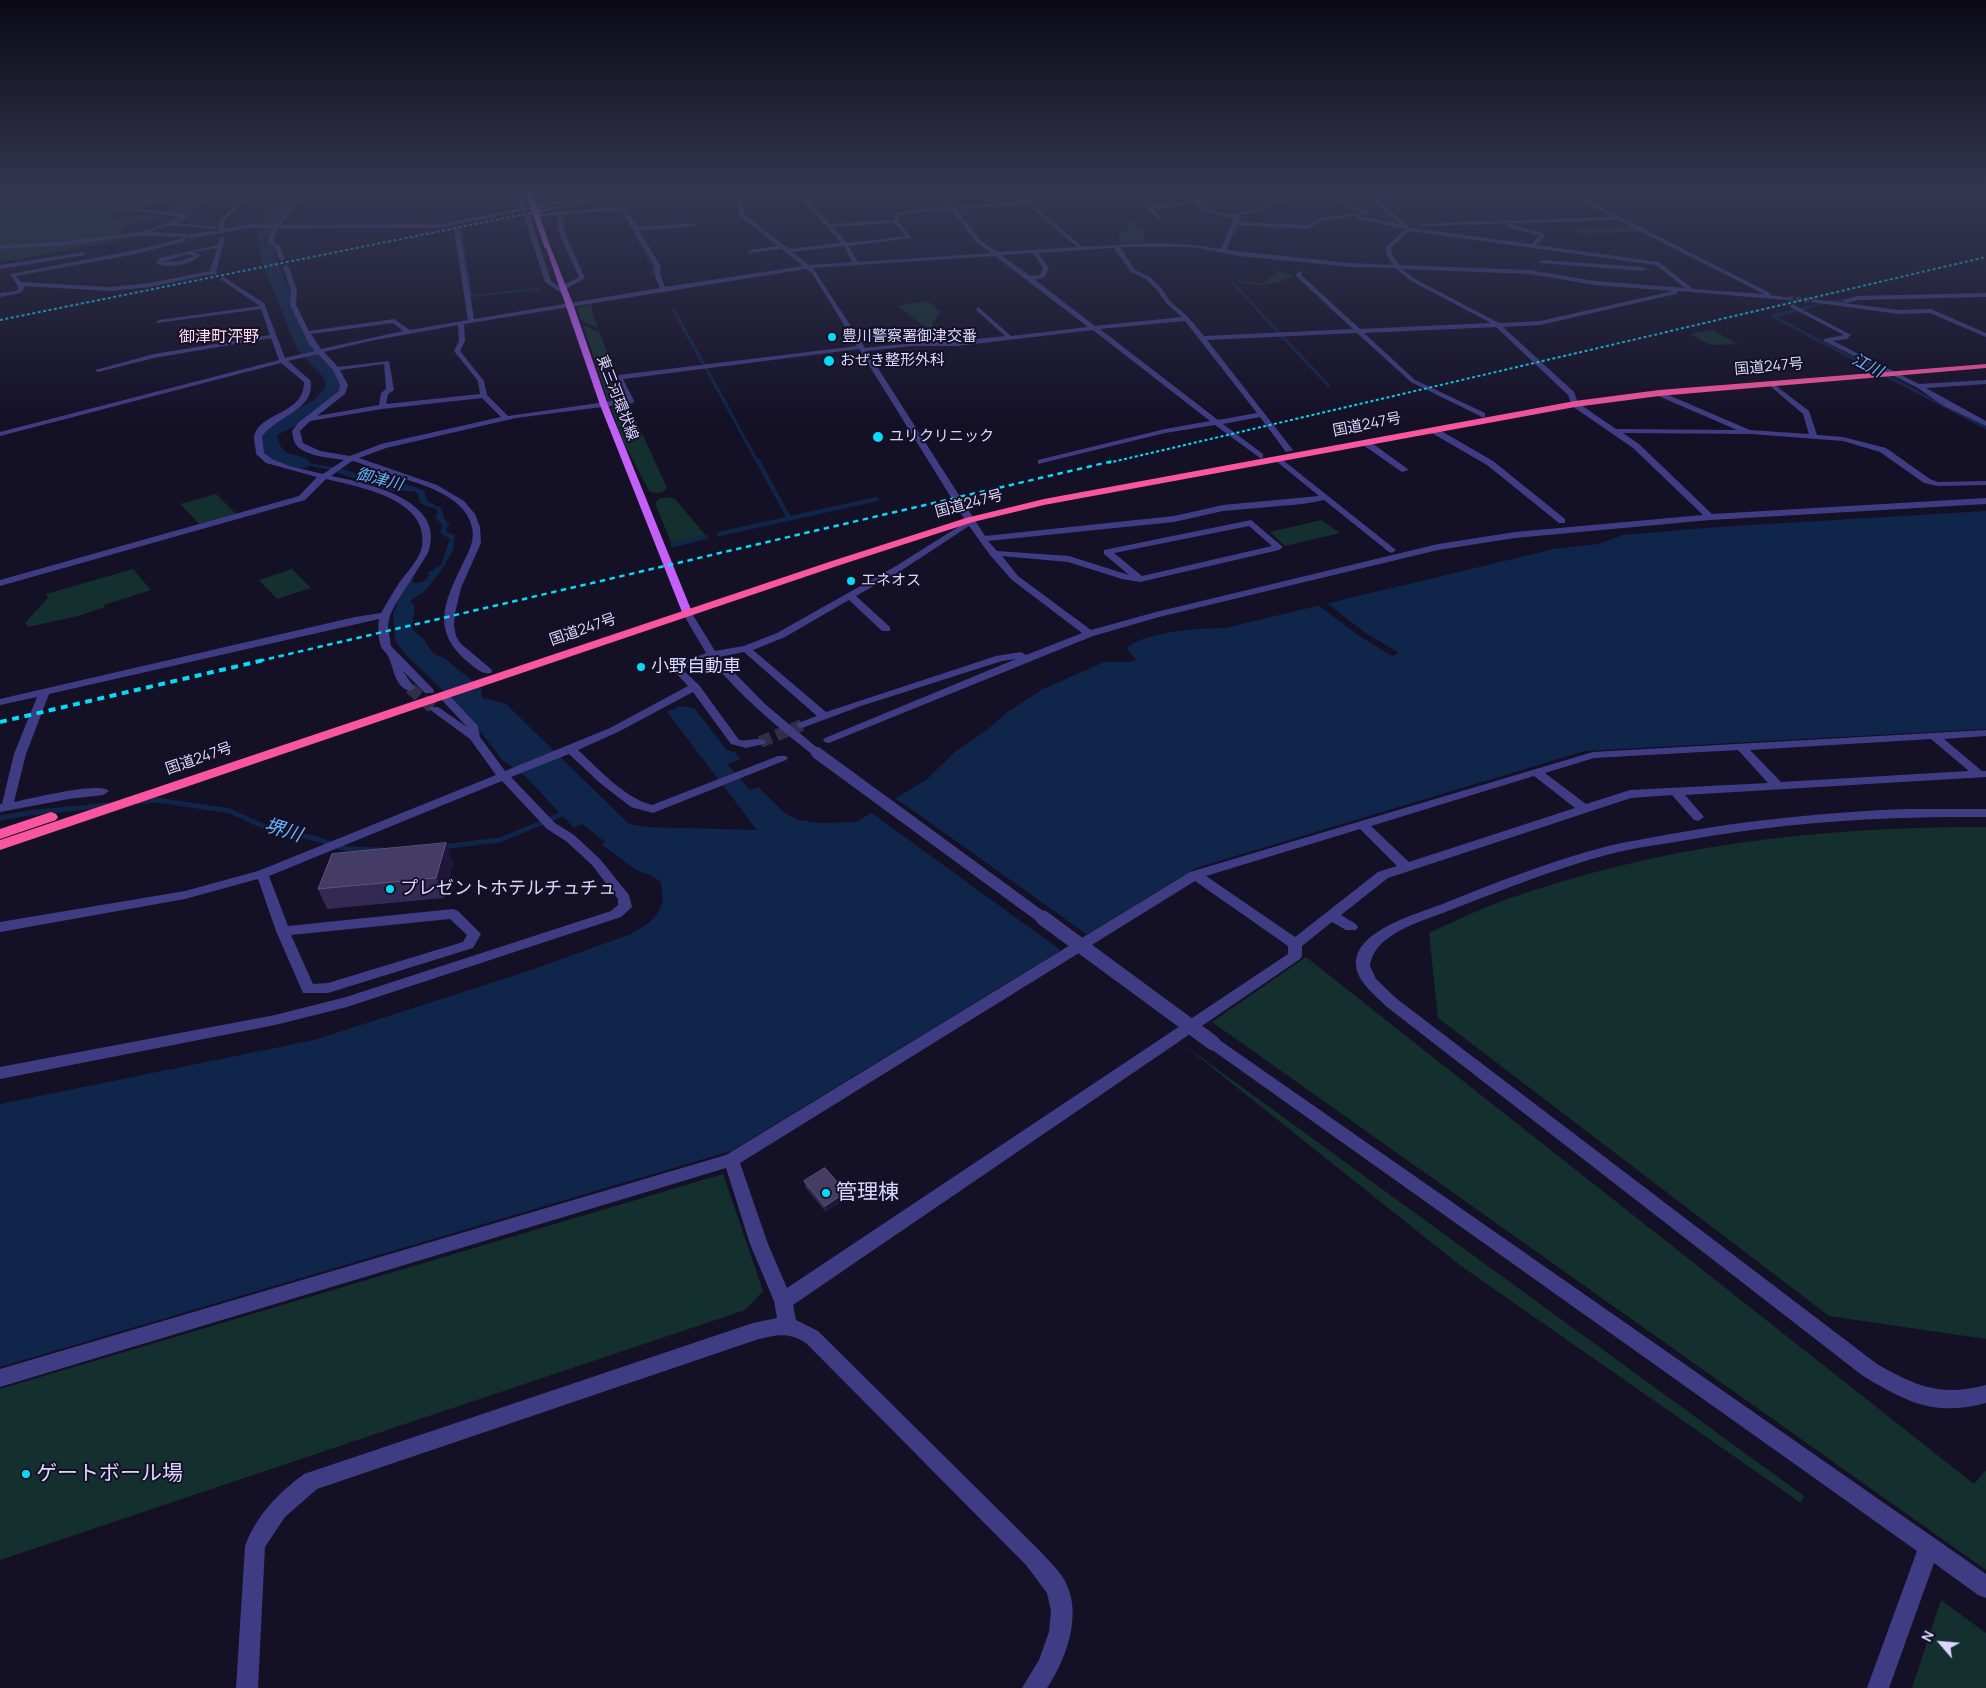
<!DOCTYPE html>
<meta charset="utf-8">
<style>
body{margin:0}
#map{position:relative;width:1986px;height:1688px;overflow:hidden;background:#141026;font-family:Manrope,sans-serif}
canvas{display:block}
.north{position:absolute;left:1916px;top:1618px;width:50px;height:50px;-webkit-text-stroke:4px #141026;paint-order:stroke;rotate:297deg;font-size:14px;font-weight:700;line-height:20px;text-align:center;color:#dbd6fe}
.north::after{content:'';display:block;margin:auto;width:18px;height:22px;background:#dbd6fe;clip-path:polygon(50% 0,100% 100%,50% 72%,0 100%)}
</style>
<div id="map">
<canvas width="1986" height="1688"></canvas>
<div class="north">N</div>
</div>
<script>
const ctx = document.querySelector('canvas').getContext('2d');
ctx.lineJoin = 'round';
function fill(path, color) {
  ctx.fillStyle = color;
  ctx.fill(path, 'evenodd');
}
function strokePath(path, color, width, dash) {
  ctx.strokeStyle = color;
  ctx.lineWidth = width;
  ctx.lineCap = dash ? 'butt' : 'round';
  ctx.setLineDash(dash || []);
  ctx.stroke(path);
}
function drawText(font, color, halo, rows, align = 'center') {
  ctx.font = font + ' Manrope,"Noto Sans JP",sans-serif';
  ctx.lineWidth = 4;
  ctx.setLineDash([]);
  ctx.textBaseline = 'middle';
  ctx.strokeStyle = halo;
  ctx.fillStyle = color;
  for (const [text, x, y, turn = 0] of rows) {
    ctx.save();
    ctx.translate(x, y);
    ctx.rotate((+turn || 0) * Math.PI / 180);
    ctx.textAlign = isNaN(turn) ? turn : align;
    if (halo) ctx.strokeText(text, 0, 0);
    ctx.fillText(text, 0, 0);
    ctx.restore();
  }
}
fill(new Path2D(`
 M0,191L3,193L10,191H166L184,194L185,196L223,197L191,210L177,213L169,211L182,204C168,197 122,209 109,218L119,219L136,214L162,216L127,225L120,231L144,232V236L15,260H0Z
 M1127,221H1135L1137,226H1144L1146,230L1142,241L1144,243L1116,244L1119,242L1120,232L1128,231Z
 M1630,226L1641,232L1581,234L1571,228Z
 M1278,271L1293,275C1276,288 1257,285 1238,283L1239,281L1263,283Z
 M927,301L941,312L932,323L933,327L937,329L931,332L898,306Z
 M591,304V307L598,328L581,320L578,308Z
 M583,325L600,333L625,400L608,401Z
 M1712,330L1738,344L1711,345L1690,334Z
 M623,404L629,405L667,488C663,494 655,494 649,491L622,439L611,408Z
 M216,494L236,514L199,524L180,504Z
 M667,497L675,499L707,537L672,545L655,503L659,499Z
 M1321,520L1340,533L1285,546L1270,532Z
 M133,569L151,590L104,605L100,598L105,607L78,616L28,627L25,623L48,598L46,594Z
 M292,569L311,588L277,599L259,580Z
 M1986,827V1339L1829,1316L1438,1018L1429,933C1453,922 1477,910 1502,901C1663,844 1816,827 1986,827Z
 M1306,957L1974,1484L1986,1470V1570L1212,1022Z
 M1180,1042L1804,1496L1801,1503L1461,1266Z
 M723,1174L763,1291L745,1310L0,1560V1389Z
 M1941,1600L1986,1633V1688H1912Z`), '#13302f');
fill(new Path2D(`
 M265,434L276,454L282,458L343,469L382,483L392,482L393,480L424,490L428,502L440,507L444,515L443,517L450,525L446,528L447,532L455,535L453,550L441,571L425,591L410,601L415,605L412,628C415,633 418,634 422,637C429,645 430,655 443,657L481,688L482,698L505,703L629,824L647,827L757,830L667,712L680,706L694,708L727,750L736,753L741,759L727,764L750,790L758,787L786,814L799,820L818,823L856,822L926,780L957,750L987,730L1006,713L1043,689L1104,662H1128L1136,660L1127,648C1147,631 1199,628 1225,628L1554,549L1598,544L1623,535L1717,527L1986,511V729L1585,751L1196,868L731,1151L0,1367V1104L314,1040L525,972L631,934L650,922L659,911L663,900L661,882L652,876L636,870L601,844L605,842L582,824L574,828L525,776L502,760L468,715L404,653L395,640L393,614L400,596L411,579L414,577L412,582L414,583C420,583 427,582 429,575L427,573L441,565L450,539L440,533L442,525L435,517L438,514L436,508L427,507L420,502L417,493L413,491H390L330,470L273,458L264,443Z`), '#10254a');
fill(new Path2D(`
 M1327,603L1364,632L1399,653L1392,656L1358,635L1318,605Z
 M894,797L1089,936L1063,952L869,811Z`), '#141026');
strokePath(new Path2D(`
 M1870,191L1915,207
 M622,210L654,268L652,274
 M461,230L471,296L539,289
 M1232,282L1257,309
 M1831,302L1864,296
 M1802,309L1825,303`), '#10254a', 2.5);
strokePath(new Path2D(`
 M1256,308L1279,333
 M673,309L704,365
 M1802,309L1805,308
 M1797,310L1772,316L1986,428
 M1282,336L1329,386
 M706,368L758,463`), '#10254a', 3);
strokePath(new Path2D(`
 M758,461L789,518
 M719,534L877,499
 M673,545L706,537`), '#10254a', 4.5);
strokePath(new Path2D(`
 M136,802L157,800L230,811L265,827L317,839L346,849L382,850
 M0,818L28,813L109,805
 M441,847L500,840L562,814`), '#10254a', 5);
fill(new Path2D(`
 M294,191H307L275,224L272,237L277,261L314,347L339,371L344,385C335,412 300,423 277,435C282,463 299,448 310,463L307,468C299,469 294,468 286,466C267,462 259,453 256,433L259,429L314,400L323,391L326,385L323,377L297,349L261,261L258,237L261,223Z`), '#10254a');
strokePath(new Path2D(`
 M1788,298L1813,301`), '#322e46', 5.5, [5.5, 2.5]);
strokePath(new Path2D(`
 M410,688L434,709
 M760,742L802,725`), '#322e46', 12, [12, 5.5]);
fill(new Path2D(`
 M163,191H167L164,197L137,209L186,214L188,217L175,223L217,227L214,229L169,225L148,232L192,234L221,230L218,228L220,220L248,193L228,191H255L224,221V227L227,228L251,224L275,225L305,191H309L280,225L441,224L521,208L517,191H521L526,207L549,203L545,191H549L554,202L609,191H617L441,228H278L273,241L280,246L285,259L282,261L279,259L275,247L267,242L273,228H251L192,238L140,235L58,246L0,249V245L58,242L144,232V230L155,228L180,217L129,210L160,195Z
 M735,191H739L740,194L797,192V191H867L865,192L804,195L830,224L893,220L896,213L948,205L942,198L932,191C943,191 948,200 954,207L1024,201L1015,191H1019L1049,219L1083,247C1129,244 1175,240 1221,249L1234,219L1201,210L1194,203L1153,209L1162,218L1159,220L1139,200L1121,198L1103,191L1142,198L1150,206L1191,201L1181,191H1186L1196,200L1275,191L1199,203L1205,208L1231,215L1256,209L1263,204L1310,194L1304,191H1310L1373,212L1358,216L1400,224L1362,191H1367L1410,228L1532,244L1539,236L1505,226L1507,223L1542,233L1545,236L1537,245L1659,262L1693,289L1764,294L1618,220L1421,226L1418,224L1612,217L1564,191H1569L1770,293V295L1791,298L1788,300L1678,291L1676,294L1540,325L1503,327L1574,392L1578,403L1616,429L1737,430L1656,395L1655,393L1659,391L1750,430L1809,434L1803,414L1769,385V383L1771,382L1809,411L1817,435L1843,437L1886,448L1930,479L1938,482L1986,481V485L1938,486L1924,483L1880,452L1843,441L1751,434L1623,433L1639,444L1712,514L1986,498V504L1710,520L1515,538L1438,550L1159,617L1093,636L829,743L825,742L823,740L825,738L1016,659L1002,661L861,706L802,728L798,727L796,725L798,723L817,716L744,652L719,657L765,704L821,751L823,753L817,756L813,755C776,726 740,696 710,659L686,668L684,671L699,685L739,740C748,742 755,737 764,740L766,742L764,744L746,748L731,744L693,692L618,732L578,750C600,770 623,797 652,805L778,756H786L788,758L786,760L653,813L631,807L600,783L569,754L511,777L555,823L574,835L600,859L629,895L632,907L621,917L347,1007L275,1025L0,1079V1067L275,1015L346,997L611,911L618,905V899L592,865L566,841L547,829L502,781L269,876L288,926L453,909L458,911L481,934L473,948L328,993H303L276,931L258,879L185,899L0,932V922L185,891L258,871L496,775L470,739L429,709L430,707H438L467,727L440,698L439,696L440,694H448L478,726L480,737L505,771L610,728L688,686L674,671L678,664L706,653L682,612L684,610H690L715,651L744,646L777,633L896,566L958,527L965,520L859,349L623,379L634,401L633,403L516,418L386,448L359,458L437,485L464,501L475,514L480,527L481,543L461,588L455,613L454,625L456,636L460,643L491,669L492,671L491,673C482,675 474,667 468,662C430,630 445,601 463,563C469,551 475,541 472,527C464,493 416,483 388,474C376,470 365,464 352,461L331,476C367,483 448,500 428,553L395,605L390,615L388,625L391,646L433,689L434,691L433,693H425L402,670L415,688L410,691C394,687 394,667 388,656C386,652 382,650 381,646C378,639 378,627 379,619L49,694L26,754L14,802C30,799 100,781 109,791L103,795L69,799L0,812V804H2L14,754L37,697L0,705V699L355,617L381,613C387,603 393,592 399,583C407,572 419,560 422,547C430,499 360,487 326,479L305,500L0,586V580L299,496L317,477L266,463L256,454C256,449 254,443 254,438C258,411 304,416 304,382L281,363L0,436V432L279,360L271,338L154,358L98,372L95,370L154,354L270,335L261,309L157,323L156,322L159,320L260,306L220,279L222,276L264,303L285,358L315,351L309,344L290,305L291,291L283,267L286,265L289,267L297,291L296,305L309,331L394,319L410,330L468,320L454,230L457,228L460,230L474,319L660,288L654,274L655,267L622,210L561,215L565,224L564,231L585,278L564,290L568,293L563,294L545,282L524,216L527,214L624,207L638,227L698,223L696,226L639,230L661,267L660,274L665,287L803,266L781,249L748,253L750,250L778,246L740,216ZM799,195L801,199L841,243L789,249L744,214L741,197ZM1315,195L1363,212L1320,218L1307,225L1238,222L1240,218L1237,216L1260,211L1267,206ZM1027,204L1077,247L997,252L980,240L956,209ZM950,208L976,242L991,253L858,262L849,246L912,238L898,221L900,215ZM556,215L559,224L558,231L579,277L560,287L551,281L530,217ZM1355,216V218L1405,229L1385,248L1387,256L1393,265L1351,263L1226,250L1237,225L1308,229L1321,221ZM894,223L906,236L847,243L833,227ZM1409,231L1656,265L1685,288L1595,281L1529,270L1399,265L1393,256L1391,248ZM844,246L852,262L809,265L792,252ZM1120,247H1192L1239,256L1351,267L1395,268L1411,281L1491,323L1360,329L1301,275L1303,273L1300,271L1296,274V276L1353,329L1204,336L1189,318L1170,301L1162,289L1150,277L1135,270ZM1114,248L1131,272L1146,279L1158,291L1166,303L1182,317L1095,326L1034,279L1044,278L1049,268L1038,253ZM1033,253L1043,268L1040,275L1030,276L1001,255ZM995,256L1088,327L1011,336L978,307L976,310L1005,336C958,342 911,342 865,348L813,268ZM806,269L812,273L857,346L619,375L616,377L626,399L508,416L487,395L484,381L460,351L465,341L464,324ZM1402,269L1529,274L1595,285L1673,291L1540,321L1499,323L1415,279ZM1185,321L1257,413L1218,420L1100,329ZM393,323L403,331L321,349L311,334ZM458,325L459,341L454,351L478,381L480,394L386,404L388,394L394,390L389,361L338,367L324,352L370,341ZM1496,327L1568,395L1572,406L1633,448L1703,515L1515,532L1438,544L1156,612L1091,630L1018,576L1002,556L1068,562L1122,579L1140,582L1279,550L1283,547L1251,520L1104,550V554L1129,575L1069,556L997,551L988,541L1174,522L1223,511L1303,504L1324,500L1389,552L1392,553L1396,550L1279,457L1275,459L1276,461L1319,496L1223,505L1174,516L985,536L867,351L912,346H957L1093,330L1210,421L1165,429L1038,460V464L1165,433L1215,425L1260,458H1263V454L1223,424L1260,417L1286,452L1293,450L1207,340L1357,333L1411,382L1482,417H1485V413L1415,380L1364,333ZM318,354L333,370L340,385L339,391L298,423L292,431C293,435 293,440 295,443C301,456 332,458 344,460L323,474L289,466L272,459L264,453L262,437C274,417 318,409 310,380L288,361ZM384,364L386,389L381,393L379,405L317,416L345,394L348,385L340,370ZM482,398L501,417L381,444L350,456L320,451L303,443L300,431L310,421L382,409ZM969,526L990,555L1012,580L1082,633L1026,655L1021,652L996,656L826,712L753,650L785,637L849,600L882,631H890V627L856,596L902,570ZM1249,526L1272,546L1142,576L1114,553ZM450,919L467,935L463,942L328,983L313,984L291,935Z
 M0,192L15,194L0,199V196L5,195L0,194Z
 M220,237L225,238L216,272L217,275L212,274L150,287L110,291L24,286L25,288L20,293L0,297V293L16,291L19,288L10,274L131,251L184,238L186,241L131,255L16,276L21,282L110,287L150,283L210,271L217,248L194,252L201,255C190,265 169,269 156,263L160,258L218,245ZM188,254L194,256L180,261L163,262Z
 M84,252L86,255L0,269V265Z
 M1541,260L1643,267L1646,269L1643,271L1539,263Z
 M1986,293V297L1858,300L1845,303L1842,301L1858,296Z
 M1813,299L1899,310L1931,309L1986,333V337L1930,313L1899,314L1811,302Z
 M1792,304L1851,335L1847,339L1833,341L1919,384L1986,380V384L1926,388L1986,421V426L1944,406L1916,387L1824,341V339L1844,335L1790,307Z
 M1430,428H1436L1493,461L1565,519V523H1559L1487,465L1430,432Z
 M1363,441H1369L1409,470L1402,472L1363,445Z
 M1986,730V736L1944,739L1982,771H1986V777L1685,795L1704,817L1698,821L1694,820L1672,795L1631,798L1388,878L1341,915L1356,924L1358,927L1356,930H1346L1332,922L1302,946V956L1300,959L793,1305L796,1320L818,1331L1040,1551C1048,1560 1059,1570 1065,1581C1083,1614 1066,1660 1047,1688H1022L1039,1660L1049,1632L1051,1611L1047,1593L1026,1565L806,1343C788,1331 773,1335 753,1341L317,1489L285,1517L265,1547L258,1688H236L245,1546C257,1515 277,1494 304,1474L753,1323L777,1318L774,1301L750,1244L726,1168L0,1387V1369L726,1155L1190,872L1593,752ZM1931,739L1969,771L1781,782L1750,750ZM1738,750L1768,783L1630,790L1586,804L1545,773L1594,758ZM1534,776L1575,808L1409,862L1371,826ZM1360,829L1397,866L1378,872L1295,937L1206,876ZM1195,881L1288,946V954L787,1288L768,1244L740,1163Z
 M1907,809H1986V817C1883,816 1782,822 1681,841C1657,845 1633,848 1610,854C1557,868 1505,889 1453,909C1427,920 1374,932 1370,966L1376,979L1397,999L1877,1364C1916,1386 1940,1397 1986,1385V1403C1934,1417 1907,1402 1863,1376L1387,1007C1376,996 1357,982 1356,965C1354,931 1416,914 1440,905C1495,883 1550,861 1608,846C1629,841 1650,838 1671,834C1749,820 1828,812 1907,809Z
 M1213,1037L1218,1039L1986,1574V1598L1978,1595L1934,1563L1889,1688H1867L1917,1551L1208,1047L1206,1043L1208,1039Z`), '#403c83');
fill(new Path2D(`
 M545,245L550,246L573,304L608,405L692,612L690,614H684L682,612L600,405Z`), '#c460fa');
fill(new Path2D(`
 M1986,364V368L1659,396L1575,407L1044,505L973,522L840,565L0,850V840L832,561L966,518L1044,499L1575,401L1659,390Z
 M51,812L56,814L58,817L56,820L0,839V829Z`), '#fa55a0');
strokePath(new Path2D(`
 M0,320L639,191
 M1108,463L1986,257`), '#08dbf8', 2, [3, 2.5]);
strokePath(new Path2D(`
 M259,661L1113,461`), '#08dbf8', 2.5, [5.5, 4.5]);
strokePath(new Path2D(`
 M0,722L264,660`), '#08dbf8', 4, [7, 5.5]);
strokePath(new Path2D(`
 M817,753L1044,919`), '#403c83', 12);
strokePath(new Path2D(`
 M1043,918L1213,1043`), '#403c83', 15);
strokePath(new Path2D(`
 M528,191L547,246`), '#c460fa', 5.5);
fill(new Path2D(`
 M446,843L453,863L444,898L327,909L318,889Z
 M804,1181L846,1192L847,1198L826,1212L806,1188Z`), '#332953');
fill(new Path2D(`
 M446,843L453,863L444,898L436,878Z
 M846,1192L847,1198L826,1212L825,1206Z`), '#1f1739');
const building = new Path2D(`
 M446,843L436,878L318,889L332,854Z
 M825,1168L846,1192L825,1206L804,1181Z`);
fill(building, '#453c65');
strokePath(building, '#5c547d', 1);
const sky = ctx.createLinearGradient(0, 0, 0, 427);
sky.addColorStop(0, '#0b0915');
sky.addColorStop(0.45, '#343752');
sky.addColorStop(1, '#34375200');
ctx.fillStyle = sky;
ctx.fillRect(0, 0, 1986, 427);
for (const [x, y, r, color] of [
 [832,337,5,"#08dbf8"],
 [829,361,6,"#08dbf8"],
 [878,437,6,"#08dbf8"],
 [851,581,5,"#08dbf8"],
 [641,667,5,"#08dbf8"],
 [390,889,5,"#08dbf8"],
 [826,1193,5,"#08dbf8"],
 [26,1474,5,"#08dbf8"]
]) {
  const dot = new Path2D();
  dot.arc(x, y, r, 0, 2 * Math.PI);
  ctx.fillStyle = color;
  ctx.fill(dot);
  strokePath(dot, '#141026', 2);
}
drawText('15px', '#dbd6fe', '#141026', [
 ["豊川警察署御津交番",842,337],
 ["おぜき整形外科",840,361],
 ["ユリクリニック",889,437],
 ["エネオス",861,581]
], 'left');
drawText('15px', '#dbd6fe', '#141026', [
 ["国道247号",1769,367,-5],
 ["東三河環状線",617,398,69],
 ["国道247号",1367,425,-11],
 ["国道247号",969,504,-15],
 ["国道247号",583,630,-19],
 ["国道247号",199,759,-19]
]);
drawText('16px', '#fed8ef', '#141026', [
 ["御津町泙野",219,338]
]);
drawText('italic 16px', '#67b3fb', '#141026', [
 ["江川",1867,366,27],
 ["御津川",379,480,14]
]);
drawText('18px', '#dbd6fe', '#141026', [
 ["小野自動車",651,667],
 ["プレゼントホテルチュチュ",400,889]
], 'left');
drawText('italic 19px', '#67b3fb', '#141026', [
 ["堺川",283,831,17]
]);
drawText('21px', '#dbd6fe', '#141026', [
 ["管理棟",836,1193],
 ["ゲートボール場",36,1474]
], 'left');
</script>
